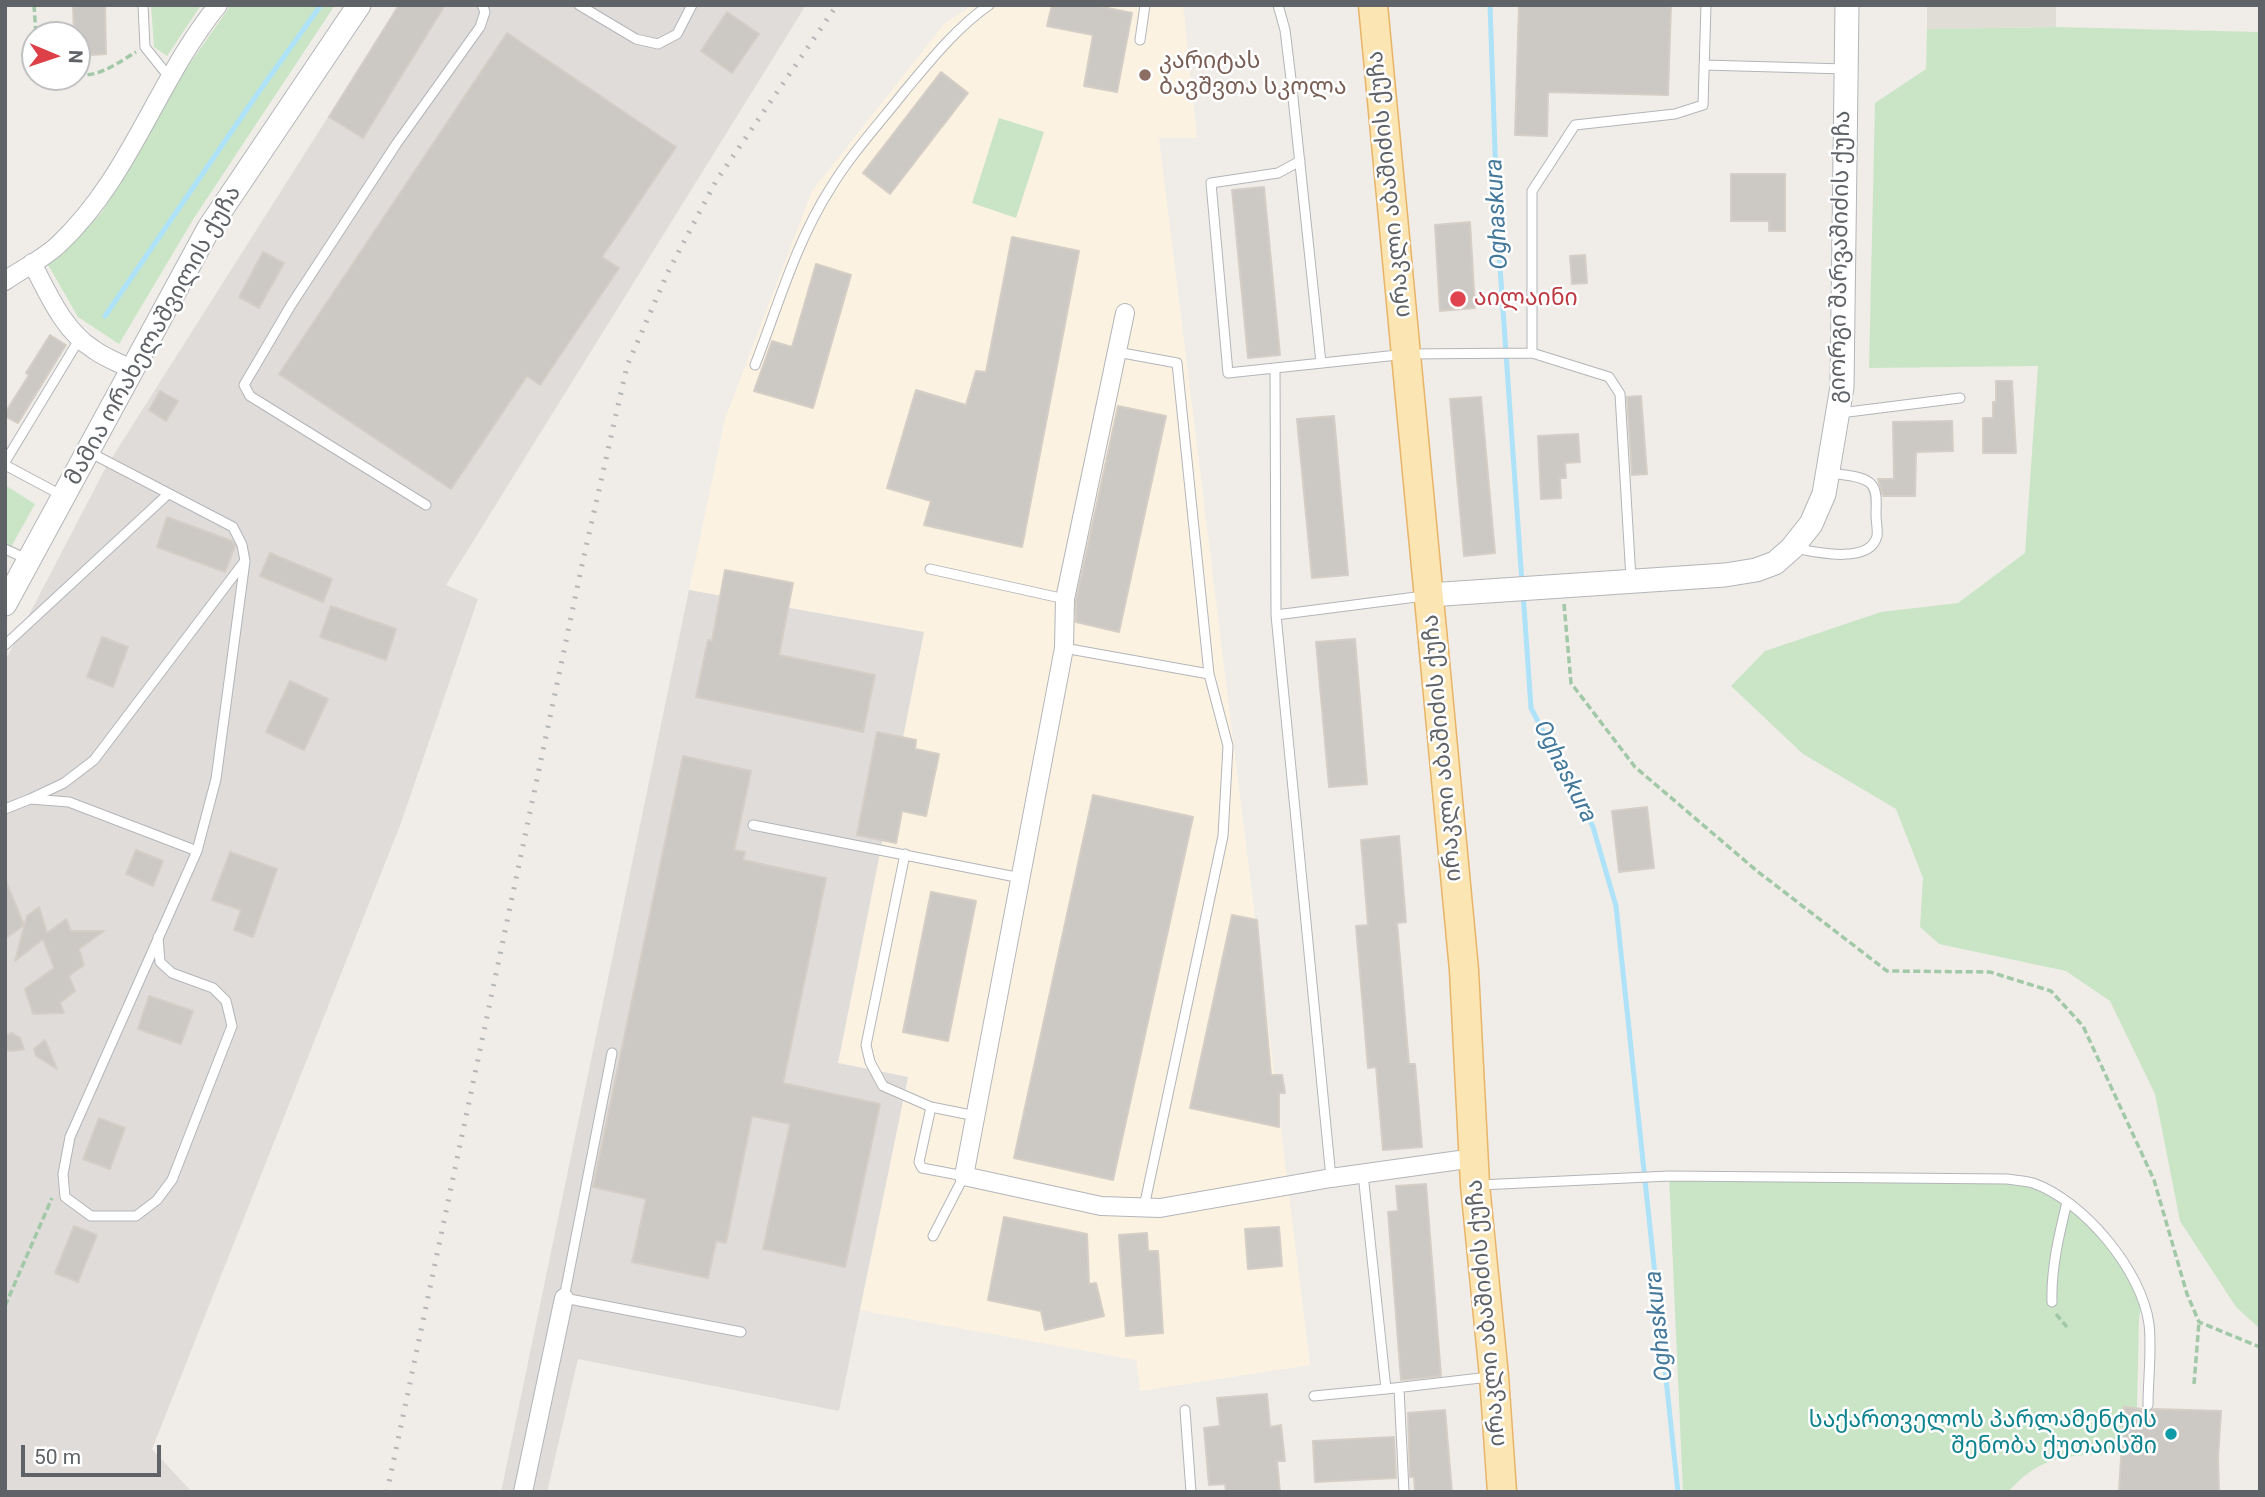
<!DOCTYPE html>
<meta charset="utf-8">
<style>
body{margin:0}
#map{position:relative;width:2265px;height:1497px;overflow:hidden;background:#f0ede8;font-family:Roboto,sans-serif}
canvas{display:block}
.frame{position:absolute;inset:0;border:7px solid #5f6367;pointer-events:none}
.north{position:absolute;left:21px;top:21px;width:70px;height:70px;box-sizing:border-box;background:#fff;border:2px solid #bfc1c2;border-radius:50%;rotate:92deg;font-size:19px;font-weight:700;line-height:28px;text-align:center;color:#5f6367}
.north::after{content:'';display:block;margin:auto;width:24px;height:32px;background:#de4047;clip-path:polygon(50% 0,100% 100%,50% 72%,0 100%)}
.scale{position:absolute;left:21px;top:1445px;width:140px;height:32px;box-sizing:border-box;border:4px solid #5f6367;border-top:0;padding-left:9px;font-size:21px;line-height:24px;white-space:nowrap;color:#5f6367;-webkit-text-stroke:5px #fff;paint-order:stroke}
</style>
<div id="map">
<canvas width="2265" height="1497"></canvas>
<div class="frame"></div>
<div class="north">N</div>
<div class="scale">50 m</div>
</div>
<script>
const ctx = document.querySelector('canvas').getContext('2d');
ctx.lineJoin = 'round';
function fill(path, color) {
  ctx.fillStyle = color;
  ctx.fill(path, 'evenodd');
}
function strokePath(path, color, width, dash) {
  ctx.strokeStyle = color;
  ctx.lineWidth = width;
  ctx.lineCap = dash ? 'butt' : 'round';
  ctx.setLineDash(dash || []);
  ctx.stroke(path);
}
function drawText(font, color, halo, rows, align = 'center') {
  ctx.font = font + ' Roboto,"Noto Sans Georgian",sans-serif';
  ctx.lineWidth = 5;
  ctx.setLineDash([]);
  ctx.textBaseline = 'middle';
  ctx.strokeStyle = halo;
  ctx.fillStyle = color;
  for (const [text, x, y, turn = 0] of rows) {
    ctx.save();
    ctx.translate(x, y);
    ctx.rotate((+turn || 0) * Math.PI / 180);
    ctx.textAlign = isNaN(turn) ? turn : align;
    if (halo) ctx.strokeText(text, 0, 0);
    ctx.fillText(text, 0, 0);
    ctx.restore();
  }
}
fill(new Path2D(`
 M973,5H1183L1197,138H1159L1310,1365L1140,1391L1136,1360L859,1310L908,1077L838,1063L924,632L689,590L725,419L812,191L945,23Z`), '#fcf2e1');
fill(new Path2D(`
 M399,5H806L446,585L478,599L401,823L152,1449L192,1492H5V661L106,467Z
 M689,590L924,632L838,1063L908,1077L839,1411L578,1359L547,1492H501Z`), '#dfdcda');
fill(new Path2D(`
 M1927,5H2056V27L1927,29Z`), '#e0dcd6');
fill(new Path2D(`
 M151,5H201L167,56L154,47Z
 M231,5H335L194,218L119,344L78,317L47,263L62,255L102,212L135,160L169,93Z
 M2056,27L2260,32V1329L2236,1307L2180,1221L2155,1094L2110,1001L2066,971L1939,944L1920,927L1923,878L1896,809L1803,754L1731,686L1765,651L1881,612L1958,603L2025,553L2038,366L1869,368L1875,103L1926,69L1927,29Z
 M999,118L1044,132L1016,218L972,203Z
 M5,485L35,504L5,558Z
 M1669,1176L2034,1183L2093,1225L2142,1297L2139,1320L2137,1408H2124L2121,1454C2073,1455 2042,1453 2008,1492H1683Z`), '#cae5c6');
strokePath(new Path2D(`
 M1490,5L1498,238L1522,583
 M105,316L258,93L321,5
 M1523,593L1531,708L1593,827L1616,906L1678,1492`), '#aee2f9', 5);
const building = new Path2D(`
 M73,5H105L106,54L77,56V35H74Z
 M399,5H445L363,138L329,117Z
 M1052,5H1093L1132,13L1117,92L1084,86L1093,35L1047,26Z
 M1519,5H1671L1668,95L1548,92L1547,136L1515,135Z
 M727,12L759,34L732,73L701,51Z
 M507,33L676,147L602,257L619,268L540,385L527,376L451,489L279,374Z
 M941,72L968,93L890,194L863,173Z
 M1731,174H1785V231H1769V221H1731Z
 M1264,187L1280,355L1248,358L1232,190Z
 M1470,222L1475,308L1440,311L1435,225Z
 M1012,237L1079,251L1022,547L924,525L931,501L887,488L916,390L966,405L976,371L986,372Z
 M263,252L284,263L259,308L239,297Z
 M1585,255L1587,283L1572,284L1570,256Z
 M816,264L851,275L813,408L754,391L772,341L792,347Z
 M50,335L66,345L18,423L5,416V413L29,375L26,373Z
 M1996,381H2012L2016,453H1983V418H1993V402H1996Z
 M160,391L178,401L166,421L149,410Z
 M1641,396L1647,474L1632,475L1627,397Z
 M1481,397L1495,553L1464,556L1450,399Z
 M1118,406L1166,416L1119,632L1076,622V600Z
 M1334,416L1348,575L1312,578L1297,419Z
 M1952,421L1953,451L1916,452L1915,496H1883L1878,479H1894L1893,422Z
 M1578,434L1580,462L1565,463L1566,478H1560L1561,498L1541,499L1538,436Z
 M167,517L232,541L235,546L225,572L157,547Z
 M270,553L332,579L323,602L260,576Z
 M725,570L793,583L779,655L875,675L863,732L696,697L708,640L712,641Z
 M331,606L396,629L386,660L320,637Z
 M102,637L128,647L113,687L87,677Z
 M1355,639L1367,784L1329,787L1316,642Z
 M290,681L328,699L304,750L266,732Z
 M877,732L916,740L915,749L939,754L926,816L902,811L896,843L857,835Z
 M683,756L751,771L734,850L745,852L743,860L826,878L783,1083L880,1104L845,1267L763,1249L790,1124L752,1116L726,1243L716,1241L708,1278L632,1262L646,1199L593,1187Z
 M1093,795L1193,817L1113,1180L1014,1158Z
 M1647,807L1654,868L1619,872L1612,811Z
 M1399,836L1406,922L1397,923L1409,1064H1415L1422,1147L1383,1150L1376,1067L1368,1068L1356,926L1368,925L1361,840Z
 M136,850L163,861L153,886L126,874Z
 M230,852L277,869L253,937L234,930L241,910L212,900Z
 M5,879L24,925L5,939Z
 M931,892L976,901L948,1041L903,1032Z
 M39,907L47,933L66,919L71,931H104L79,949L84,965L69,976L75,991L60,1003L64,1013L33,1014L25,989L54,968L43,939L15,961L27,916Z
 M1232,915L1257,920L1271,1075H1282L1285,1093H1279V1127L1190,1108Z
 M149,996L193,1011L181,1044L138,1029Z
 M12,1033L20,1038L24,1049L13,1051L5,1050V1036Z
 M45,1040L57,1069L36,1056L34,1049Z
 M99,1118L125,1128L110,1169L83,1159Z
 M1426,1184L1441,1376L1401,1380L1388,1212L1398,1211L1396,1186Z
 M1004,1217L1087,1234L1089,1284L1096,1283L1104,1316L1045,1330L1041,1311L988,1300Z
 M74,1226L97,1235L78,1282L55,1273Z
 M1279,1227L1282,1266L1248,1269L1245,1229Z
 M1147,1233L1148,1251H1158L1163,1333L1126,1336L1119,1235Z
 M1267,1394L1270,1427L1281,1425L1285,1461H1277L1280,1492H1226L1225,1484L1209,1485L1204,1428L1220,1426L1217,1398Z
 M2124,1407L2142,1409L2147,1412L2154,1409L2221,1411L2218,1458L2219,1492H2119Z
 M1445,1410L1452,1492H1415L1414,1477H1410L1408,1413Z
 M1394,1437L1396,1478L1315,1482L1313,1441Z`);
fill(building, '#ccc8c4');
strokePath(building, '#d4cec6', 2);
const service = new Path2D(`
 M143,5L145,47L169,77
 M579,5L636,39L658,44L677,34L692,5
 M1278,5L1285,30L1291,79L1321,363
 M1140,40L1145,5
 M1704,65L1845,69
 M1532,353V191L1575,125L1675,114L1703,105L1706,5
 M755,365C778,306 796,242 830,189C851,154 879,124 904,92C930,61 956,28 989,5
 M1275,368L1228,373L1211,183L1278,173L1300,161
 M1840,413L1960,398
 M89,452L233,527L242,545L245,561L216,779L197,851L70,1137L63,1174L65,1197L91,1216H136L157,1200L172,1180L232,1026L226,1001L213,988L172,973L160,962L158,937
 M5,462L80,338
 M5,465L63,496
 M426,505L250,396L244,385L291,305L397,143L480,27L485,12L482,5
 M1794,548C1814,552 1870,565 1877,536C1878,530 1876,521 1876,515C1876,505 1878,491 1871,484C1863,475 1841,475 1830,473
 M5,549L29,560
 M930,569L1065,599
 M1276,615L1424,596
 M5,645L167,495
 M1064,648L1209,674L1177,363L1117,352
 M30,799L64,783L94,760L244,562
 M5,809L30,799L69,802L197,851
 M753,825L1021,878
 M905,854L866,1045L870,1062L883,1086L931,1107L976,1116
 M612,1053L564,1298L741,1332
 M931,1107L919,1162L922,1168L964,1176L933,1236
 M1363,1174L1386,1389L1489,1377
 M1331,1178L1276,615L1275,368L1407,354L1532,353L1609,377L1620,394L1631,579
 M1480,1185L1669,1176L2007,1179C2015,1180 2025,1181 2033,1183C2084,1201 2142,1271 2149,1324C2152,1350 2148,1379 2148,1405
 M1144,1207L1223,836L1228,746L1209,674
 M2052,1302C2051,1268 2059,1235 2067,1202
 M1399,1388L1404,1492
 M1314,1396L1386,1389
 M1185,1410L1191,1492`);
const minor = new Path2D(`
 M32,263C48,293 63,330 93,349C105,358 120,363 133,370
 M5,281C22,269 43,259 58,245C130,178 157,80 218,5
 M1125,313L1065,599L1064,648L964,1176L1101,1206L1160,1208L1331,1178L1474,1158
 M523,1492L564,1298`);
const tertiary = new Path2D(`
 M1429,595L1725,575L1756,570L1775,563L1792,548L1811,524L1824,494L1842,387L1847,5
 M5,604L209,228L359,5`);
const primary = new Path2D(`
 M1373,5L1464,970L1475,1185L1494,1376L1502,1492`);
strokePath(service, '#b3b5b9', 11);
strokePath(minor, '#b3b5b9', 20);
strokePath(tertiary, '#b3b5b9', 25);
strokePath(primary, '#e8b468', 31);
strokePath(new Path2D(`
 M34,5L36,35
 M77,74C97,79 119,62 136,52
 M1564,604L1571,683L1635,767L1757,871L1887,971L1990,972L2051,991L2083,1026L2154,1180L2187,1294L2199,1322L2260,1347
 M5,1306L52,1198
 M2056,1314L2067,1327
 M2194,1384L2199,1322`), '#a1c8a7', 3.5, [7, 3.5]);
strokePath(service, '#fff', 9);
strokePath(minor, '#fff', 18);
strokePath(tertiary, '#fff', 23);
strokePath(primary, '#fae5b3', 28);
strokePath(new Path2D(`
 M387,1492L582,565L627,366L668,272L716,181L837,5`), '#b5b6b7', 5, [2, 9]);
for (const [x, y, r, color] of [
 [1145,75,7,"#8d6e63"],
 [1458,299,9,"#e0444e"],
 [2171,1434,7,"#0f9aa8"]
]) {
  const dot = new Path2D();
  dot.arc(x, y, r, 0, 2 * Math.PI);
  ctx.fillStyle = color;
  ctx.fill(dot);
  strokePath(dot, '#fff', 2.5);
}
drawText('23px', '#785e54', '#fff', [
 ["კარიტას",1159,62],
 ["ბავშვთა სკოლა",1159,88]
], 'left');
drawText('23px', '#5f6367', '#fff', [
 ["ირაკლი აბაშიძის ქუჩა",1390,184,-96],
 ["გიორგი შარვაშიძის ქუჩა",1841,257,-89],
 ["მამია ორახელაშვილის ქუჩა",154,336,-61],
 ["ირაკლი აბაშიძის ქუჩა",1443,748,-95],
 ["ირაკლი აბაშიძის ქუჩა",1487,1313,-95]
]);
drawText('23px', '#be3a42', '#fff', [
 ["აილაინი",1474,299]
], 'left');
drawText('23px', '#0d838f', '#fff', [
 ["საქართველოს პარლამენტის",2157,1421],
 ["შენობა ქუთაისში",2157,1447]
], 'right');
drawText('italic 24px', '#44799b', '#fff', [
 ["Oghaskura",1498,214,-93],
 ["Oghaskura",1564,772,63],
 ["Oghaskura",1660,1326,-96]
]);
</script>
